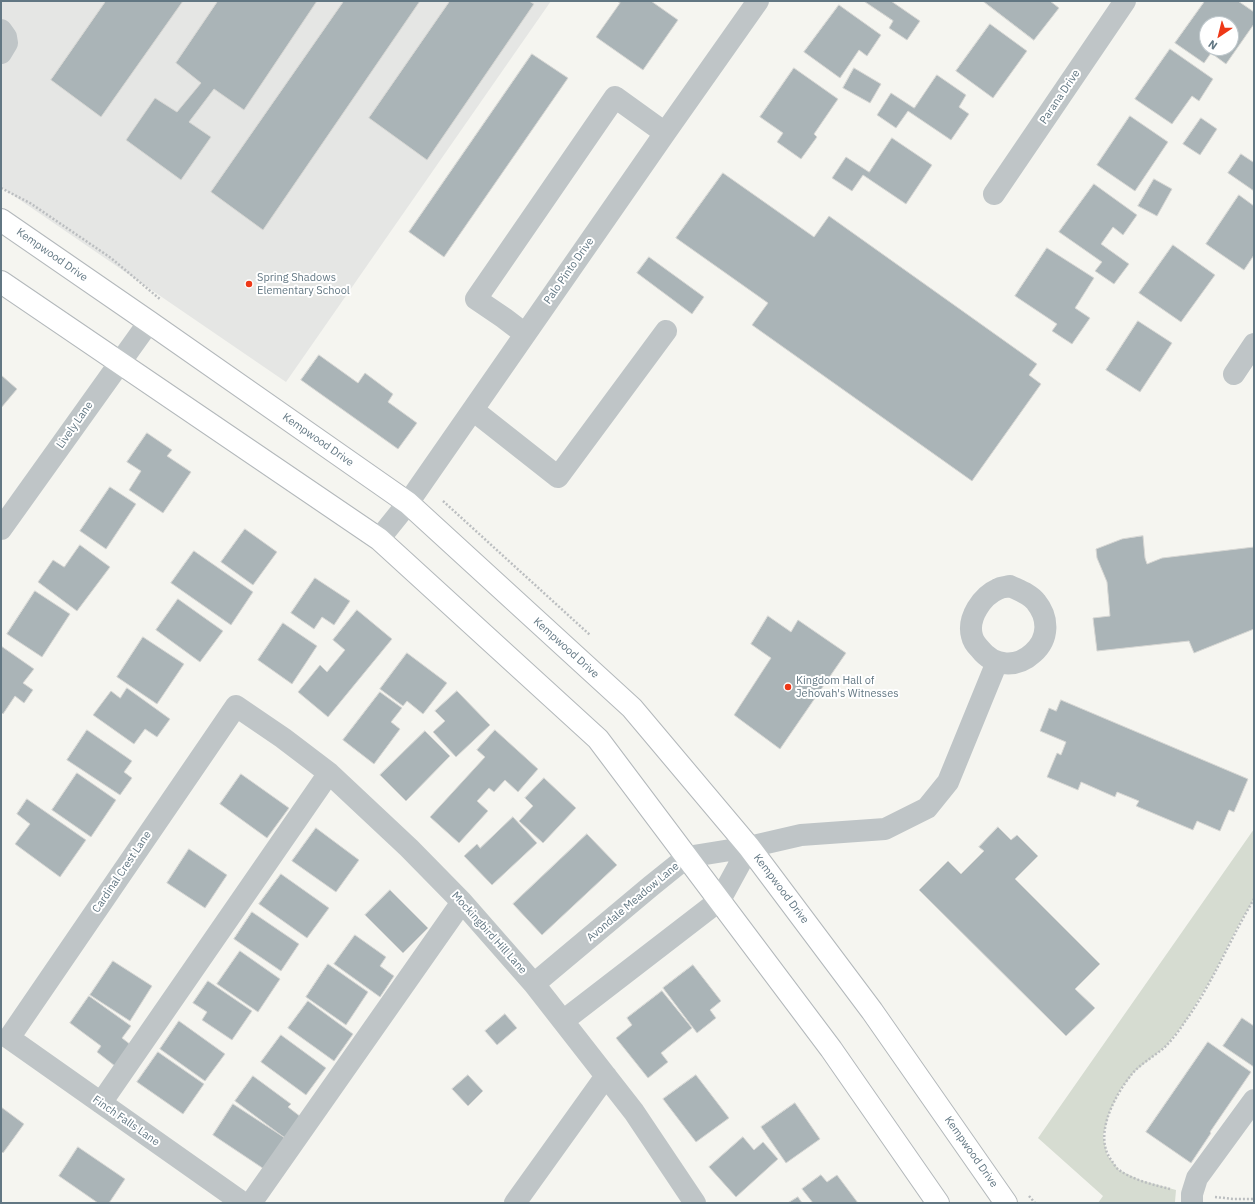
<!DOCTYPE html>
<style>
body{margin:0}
#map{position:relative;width:1255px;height:1204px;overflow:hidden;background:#f5f5f0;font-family:"IBM Plex Sans",sans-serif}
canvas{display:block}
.frame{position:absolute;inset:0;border:2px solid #627783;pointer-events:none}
.north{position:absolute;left:1199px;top:16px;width:40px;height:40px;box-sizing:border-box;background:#fff;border:1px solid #c0c9cd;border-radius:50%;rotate:215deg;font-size:11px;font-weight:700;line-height:16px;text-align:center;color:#627783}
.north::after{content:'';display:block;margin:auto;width:14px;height:18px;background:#ee3817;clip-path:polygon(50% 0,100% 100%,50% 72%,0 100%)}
</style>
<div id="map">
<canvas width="1255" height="1204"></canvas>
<div class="frame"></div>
<div class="north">N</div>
</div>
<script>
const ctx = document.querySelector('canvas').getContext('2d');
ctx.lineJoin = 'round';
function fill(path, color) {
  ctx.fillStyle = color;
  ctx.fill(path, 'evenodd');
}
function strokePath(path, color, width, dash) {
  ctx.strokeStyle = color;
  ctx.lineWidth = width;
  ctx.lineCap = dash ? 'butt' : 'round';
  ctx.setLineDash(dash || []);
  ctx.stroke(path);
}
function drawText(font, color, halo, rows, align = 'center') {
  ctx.font = font + ' "IBM Plex Sans",sans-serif';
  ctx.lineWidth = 4;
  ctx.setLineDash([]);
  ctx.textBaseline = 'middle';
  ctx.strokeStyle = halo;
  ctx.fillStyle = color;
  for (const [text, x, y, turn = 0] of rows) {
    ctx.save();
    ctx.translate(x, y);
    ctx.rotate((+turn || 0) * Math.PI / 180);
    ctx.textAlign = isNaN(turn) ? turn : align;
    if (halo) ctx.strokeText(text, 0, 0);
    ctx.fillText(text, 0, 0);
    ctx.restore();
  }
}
fill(new Path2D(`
 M1,1H551L286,382L1,187Z`), '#e5e6e4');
fill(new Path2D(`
 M1254,829V899L1239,924L1211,979L1185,1022L1166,1046L1134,1072L1120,1090L1109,1113L1103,1136L1107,1155L1119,1170L1140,1180L1176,1190L1175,1202L1098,1203L1103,1196L1038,1138Z`), '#d6dcd1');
const building = new Path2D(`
 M106,1H183L101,117L51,80Z
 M218,1H317L244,110L214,89L189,122L211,137L181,180L126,140L155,98L177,112L201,83L176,63Z
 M344,1H420L263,230L211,192Z
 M450,1H529L534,4L427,160L369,118Z
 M617,1H651L678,20L643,70L596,37L620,3Z
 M864,1H891L920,21L907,40L889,28L893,21Z
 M983,1H1050L1059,8L1034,40Z
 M1205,1H1238L1254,12V24L1226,64L1211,53L1204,63L1175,43ZM1207,24H1231V48H1207Z
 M839,5L881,35L867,56L859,50L840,78L804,52Z
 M990,24L1027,51L993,98L956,71Z
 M1170,49L1213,79L1199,101L1192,96L1172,124L1135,99Z
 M532,54L568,78L444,257L409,232Z
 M794,68L838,99L814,134L817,137L801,159L777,142L783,133L760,117Z
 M854,68L881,84L870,103L843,88Z
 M937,75L966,95L959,107L969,114L951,140L908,111L896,128L877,115L891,93L914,108Z
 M1130,116L1168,142L1135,191L1097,165Z
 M1201,118L1217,129L1200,155L1183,144Z
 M892,138L932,165L906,204L863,175L852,191L832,178L846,157L869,172Z
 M1241,154L1253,162L1254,161V191L1228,173Z
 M723,173L814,237L829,216L1037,364L1029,375L1041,384L972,481L752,325L768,303L676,238Z
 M1154,179L1172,189L1157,216L1138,206Z
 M1094,184L1137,215L1123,235L1113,227L1101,244L1129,264L1114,284L1095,271L1102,262L1059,232Z
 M1239,195L1254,206V255L1244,270L1206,244Z
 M1173,245L1215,275L1181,322L1139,293Z
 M1047,248L1094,278L1075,308L1090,318L1072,344L1052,331L1057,324L1015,296Z
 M649,257L704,297L692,314L637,273Z
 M1138,321L1172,343L1140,392L1106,370Z
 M319,355L358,383L365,373L393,394L388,402L417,423L398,449L301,380Z
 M1,375L17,389L1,408Z
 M147,433L172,450L167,456L191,472L163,513L129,490L141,471L127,462Z
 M110,487L136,504L106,549L80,531Z
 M245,529L277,552L253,585L221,562Z
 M1143,536L1145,558L1147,564L1162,558L1254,547V629L1194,653L1189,641L1097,651L1093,618L1110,616L1107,582L1097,558L1096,549L1122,539Z
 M80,545L110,567L77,611L38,582L53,560L64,567Z
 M194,551L253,592L231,625L171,583Z
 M315,578L350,601L334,625L322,617L314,629L291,613Z
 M35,591L70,614L42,657L7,634Z
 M178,599L223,631L200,662L156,630Z
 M357,610L392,639L328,717L298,692L320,665L327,672L345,650L333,640Z
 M768,616L791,632L798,620L846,653L780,749L734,715L771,658L751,644Z
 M283,623L317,646L292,684L258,660Z
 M143,637L184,664L157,704L117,677Z
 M1,646L34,669L23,683L33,690L24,703L15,696L3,714L1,712Z
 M407,653L447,683L423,714L407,701L403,706L380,689Z
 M127,688L170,719L157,737L145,729L134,744L93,715L111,691L120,698Z
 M457,691L490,725L456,757L433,732L445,721L435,711Z
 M380,692L402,708L391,722L400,729L374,764L343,740Z
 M1061,700L1248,779L1234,812L1229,810L1220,831L1197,821L1193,830L1136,806L1139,801L1117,792L1115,797L1081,782L1078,790L1047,777L1057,753L1061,755L1066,742L1040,731L1049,708L1056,711Z
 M87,730L132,761L124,772L132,778L120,795L67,760Z
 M495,730L538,769L518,792L505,780L494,792L489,788L477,801L488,811L459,843L430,817L485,757L477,750Z
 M425,731L450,756L406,801L380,775Z
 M77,773L116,800L91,837L52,810Z
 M241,774L289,808L267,838L220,804Z
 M544,778L576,808L543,843L519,821L533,806L525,798Z
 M27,799L86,840L60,877L15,844L30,824L17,814Z
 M513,817L537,843L492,885L464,856L477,844L480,848Z
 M998,827L1011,840L1017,835L1038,856L1015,879L1100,964L1075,989L1095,1008L1066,1036L919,890L948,861L961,874L984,851L979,847Z
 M316,828L359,860L336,892L292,861Z
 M587,834L617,865L542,935L513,904Z
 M189,849L227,875L205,908L167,883Z
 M281,874L329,908L307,938L259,904Z
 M390,890L428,928L403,953L365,915Z
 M252,912L299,944L281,971L234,939Z
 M355,935L386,957L380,966L394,976L380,997L334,964Z
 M240,951L280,979L258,1012L217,984Z
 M113,961L152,986L130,1021L90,995Z
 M328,964L368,992L346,1025L306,997Z
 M693,965L721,1001L710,1010L716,1018L697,1033L663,988Z
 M208,981L252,1011L232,1040L202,1020L207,1012L193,1003Z
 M662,991L692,1028L661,1053L668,1062L648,1078L616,1038L632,1025L627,1018Z
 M89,996L131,1026L122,1038L131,1045L115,1066L97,1052L101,1046L70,1023Z
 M308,1001L353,1034L334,1061L288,1028Z
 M505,1014L517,1028L497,1045L485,1031Z
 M1242,1018L1254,1026V1067L1223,1046Z
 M179,1021L225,1054L205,1081L160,1049Z
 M281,1035L326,1068L306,1095L261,1062Z
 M1208,1042L1251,1072L1210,1132L1211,1133L1191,1163L1146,1132Z
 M158,1052L204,1084L183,1114L137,1082Z
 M468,1075L483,1091L468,1106L452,1089Z
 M696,1075L729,1118L696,1142L663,1099Z
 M253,1076L291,1104L288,1107L301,1117L285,1138L235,1101Z
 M795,1103L820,1139L786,1163L761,1127Z
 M233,1104L285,1138L264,1169L213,1135Z
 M1,1107L24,1124L3,1153L1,1151Z
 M743,1137L754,1150L763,1142L778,1159L736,1197L709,1167Z
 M78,1147L125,1179L109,1203H98L59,1176Z
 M821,1175L827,1182L837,1175L858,1203H813L802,1189Z
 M798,1197L802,1203H788Z`);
fill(building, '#aab4b7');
strokePath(building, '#d6d6d3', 1);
const major = new Path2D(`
 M1,220L149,322L408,503L632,708L749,847L872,1011L1006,1203
 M1,282L379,539L598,739L831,1049L938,1203`);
strokePath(major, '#b3b8bb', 24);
strokePath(new Path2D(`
 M1,188L30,203L111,258L161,300
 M443,501L590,635
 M1170,1189C1154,1185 1133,1180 1119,1170C1116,1168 1114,1164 1112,1161C1092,1136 1115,1095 1132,1074C1141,1063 1155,1056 1165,1047C1172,1040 1179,1031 1184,1023C1212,985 1230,939 1254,899
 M1029,1196L1035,1203
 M1215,1197L1234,1199H1254`), '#bbbec0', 2.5, [2, 2]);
strokePath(new Path2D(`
 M1,30L6,37L7,43L1,53
 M994,194L1125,1
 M525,334L504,318L476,299L615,97L665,133
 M1234,374L1254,344
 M473,410L558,477L666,331
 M1,529L149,322
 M379,539L408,503L665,133L758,1
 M1010,586C1018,590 1030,594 1036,602C1049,618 1049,639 1033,653C1017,668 994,667 980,649C977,646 973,641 972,636C967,618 982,596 998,589C1001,587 1006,587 1010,586Z
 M534,984L651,886L687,857L749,847L801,835L885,829L927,808L948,782L997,662
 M563,1021L720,900L749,847
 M101,1103L329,773
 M243,1203L9,1038L236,706L283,738L329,773L409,848L462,902L534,984L634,1112L695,1203
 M251,1203L462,902
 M515,1203L606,1076
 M1192,1203V1194L1197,1178L1254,1100`), '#bfc5c7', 22);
strokePath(major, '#fff', 22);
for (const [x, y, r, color] of [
 [249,284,4,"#ee3817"],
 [788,687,4,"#ee3817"]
]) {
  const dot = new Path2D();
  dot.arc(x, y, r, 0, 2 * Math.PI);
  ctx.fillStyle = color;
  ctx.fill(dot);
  strokePath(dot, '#fff', 1.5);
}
drawText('11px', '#627783', '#fff', [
 ["Parana Drive",1060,97,-56],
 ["Kempwood Drive",52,255,35],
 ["Palo Pinto Drive",569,271,-55],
 ["Lively Lane",75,425,-55],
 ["Kempwood Drive",318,440,35],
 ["Kempwood Drive",566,648,42],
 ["Cardinal Crest Lane",122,872,-56],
 ["Kempwood Drive",781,889,53],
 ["Avondale Meadow Lane",633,902,-40],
 ["Mockingbird Hill Lane",489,933,48],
 ["Finch Falls Lane",126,1121,35],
 ["Kempwood Drive",971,1152,55]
]);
drawText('11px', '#627783', '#fff', [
 ["Spring Shadows",257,278],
 ["Elementary School",257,291],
 ["Kingdom Hall of",796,681],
 ["Jehovah's Witnesses",796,694]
], 'left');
</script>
